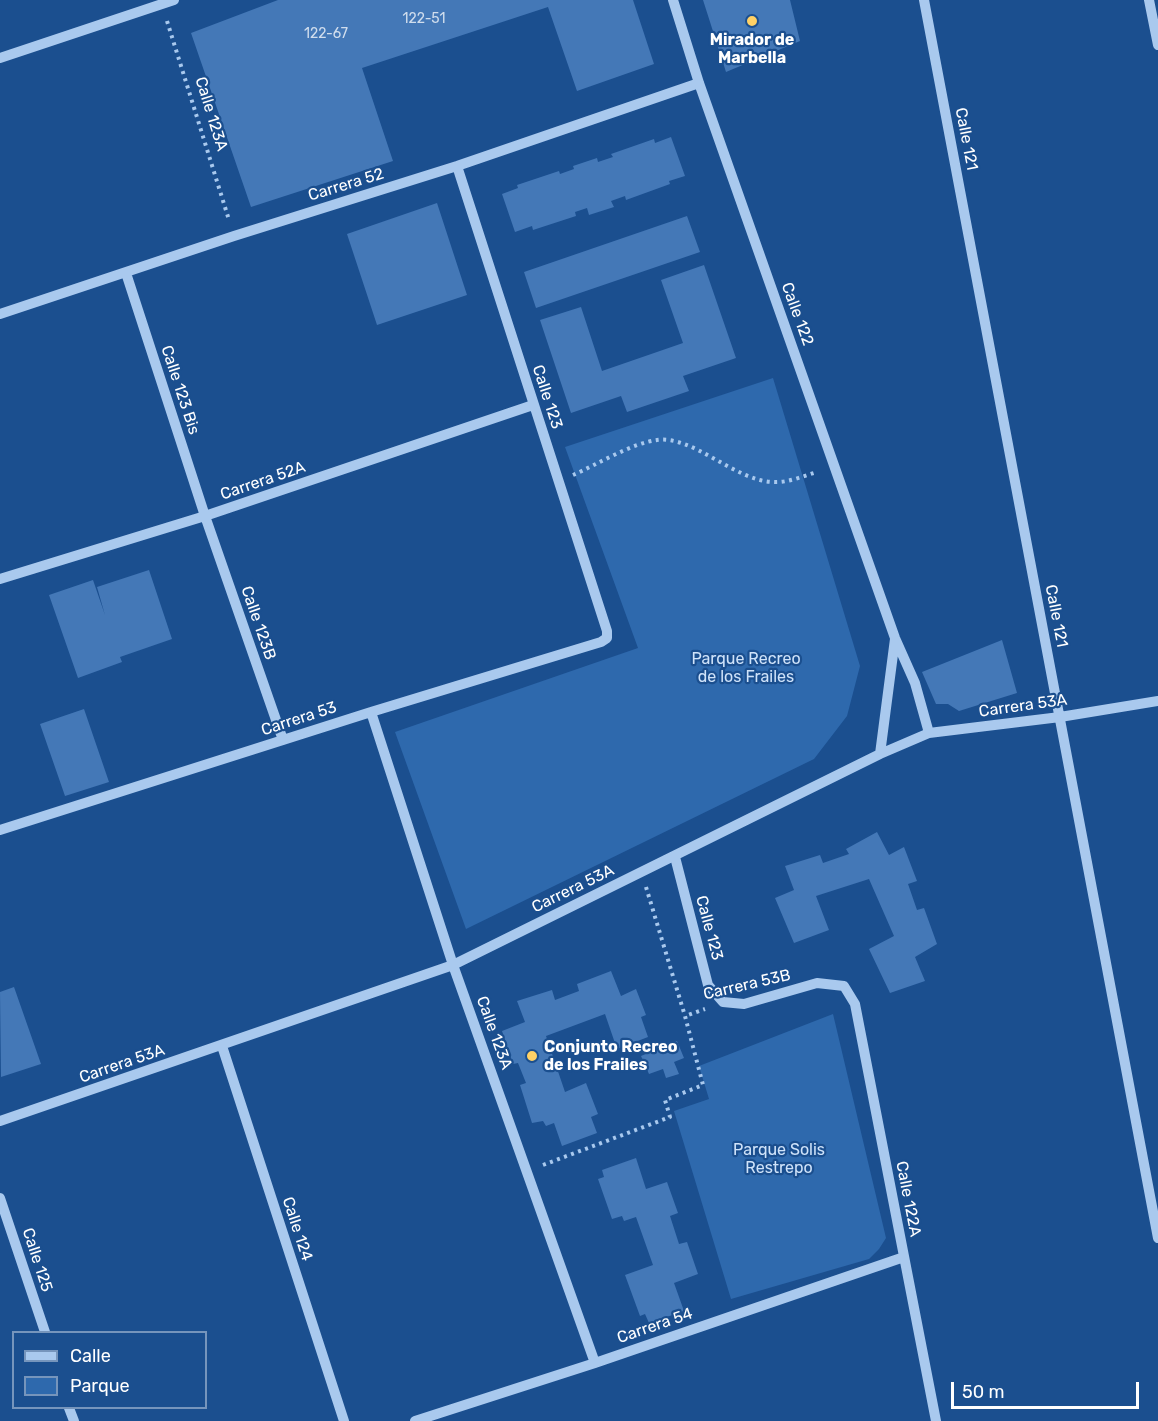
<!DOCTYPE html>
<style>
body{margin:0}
#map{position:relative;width:1158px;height:1421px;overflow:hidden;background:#1b4f8f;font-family:Rubik,sans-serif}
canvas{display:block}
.legend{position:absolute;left:12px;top:1331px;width:195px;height:78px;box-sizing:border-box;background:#1b4f8f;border:2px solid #7695bc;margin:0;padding:8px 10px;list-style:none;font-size:18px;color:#fff}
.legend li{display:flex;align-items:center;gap:12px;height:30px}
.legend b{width:30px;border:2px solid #7695bc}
.scale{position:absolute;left:951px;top:1382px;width:188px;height:27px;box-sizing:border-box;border:3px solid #fff;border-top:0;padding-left:8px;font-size:18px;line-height:21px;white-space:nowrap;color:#fff;-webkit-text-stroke:4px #1b4f8f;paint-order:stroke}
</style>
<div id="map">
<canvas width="1158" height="1421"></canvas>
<ul class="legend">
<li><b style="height:8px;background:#a9c9ee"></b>Calle</li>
<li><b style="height:16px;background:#2e69ad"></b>Parque</li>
</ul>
<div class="scale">50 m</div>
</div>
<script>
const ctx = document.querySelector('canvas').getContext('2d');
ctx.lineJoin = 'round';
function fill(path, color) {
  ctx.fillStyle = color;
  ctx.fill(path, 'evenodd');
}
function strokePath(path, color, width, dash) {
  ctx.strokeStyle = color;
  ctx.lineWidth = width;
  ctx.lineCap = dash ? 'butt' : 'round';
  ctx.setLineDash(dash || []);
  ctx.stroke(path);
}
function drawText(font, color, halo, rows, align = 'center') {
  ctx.font = font + ' Rubik,sans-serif';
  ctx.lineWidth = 4.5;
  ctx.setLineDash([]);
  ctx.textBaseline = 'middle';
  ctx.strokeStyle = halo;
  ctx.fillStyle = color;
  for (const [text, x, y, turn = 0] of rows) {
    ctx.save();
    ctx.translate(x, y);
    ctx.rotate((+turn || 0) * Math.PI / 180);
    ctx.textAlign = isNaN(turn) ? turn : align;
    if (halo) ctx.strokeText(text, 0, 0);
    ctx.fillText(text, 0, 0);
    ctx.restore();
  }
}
fill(new Path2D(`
 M773,378L860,666L847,716L814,759L466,929L395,732L638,648L565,447Z
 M833,1014L886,1238L879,1249L869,1259L731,1299L674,1111L709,1099L699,1066Z`), '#2e69ad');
fill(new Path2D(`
 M278,0H633L654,64L577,91L548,7L362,68L393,161L251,207L191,33Z
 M703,0H790L800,41L726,72Z
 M671,137L685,176L669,181L670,184L626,200L625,196L611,201L614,207L589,215L587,208L575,212L576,216L533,230L532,226L515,232L502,194L518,188L517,185L559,171L560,174L574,169L573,166L597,158L598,162L613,157L611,154L654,139L655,143Z
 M437,203L467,295L377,325L347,234Z
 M687,216L700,252L536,308L524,272Z
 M704,265L736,358L683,376L689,391L627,412L621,396L571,413L540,320L581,307L602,371L683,343L661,280Z
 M149,570L172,639L120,657L122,662L78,678L49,595L93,580L105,615L97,587Z
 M1002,640L1017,693L959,711L948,704H936L922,672Z
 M84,709L109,782L65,796L40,724Z
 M877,832L889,855L904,847L917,881L908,884L917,910L924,908L937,944L915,957L925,981L890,993L869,949L894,936L869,879L816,896L829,930L794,943L775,898L794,890L785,866L820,855L823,863L849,854L846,849Z
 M611,971L621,996L636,989L646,1015L641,1017L648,1037L617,1049L605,1014L546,1036L565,1092L586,1083L598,1114L591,1117L597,1133L562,1146L554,1123L546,1126L543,1121L532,1123L520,1085L526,1083L518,1063L513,1064L502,1031L525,1022L517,1001L552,990L555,1000L579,991L577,984Z
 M14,987L41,1064L1,1077L0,992Z
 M677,1041L684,1058L674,1062L679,1074L666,1078L663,1069L649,1074L641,1056Z
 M636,1158L646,1189L667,1182L678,1213L670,1216L679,1244L687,1242L698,1274L674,1283L684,1311L649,1323L645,1314L640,1316L625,1275L653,1265L636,1217L624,1221L622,1216L612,1219L598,1179L604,1177L602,1170Z`), '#4478b7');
strokePath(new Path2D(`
 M167,21L229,220
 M573,475C596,465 632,443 657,440C693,435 735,481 773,482C788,483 803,476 817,472
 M646,887L685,1016
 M543,1165L670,1117L665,1100L703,1085L685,1016L705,1009`), '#a9c9ee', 4, [3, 4.5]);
strokePath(new Path2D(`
 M673,0L699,83L895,638L915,683L929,733
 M924,0L1158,1238
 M1149,0L1158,45
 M0,58L174,0
 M126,273L205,516L283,740
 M0,314L234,236L457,166L699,83
 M0,579L205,516L533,405
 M371,712L453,965L595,1363
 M880,754L895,639
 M0,830L371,712L601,642L607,638V631L457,166
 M675,857L708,985L723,1002L744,1004L817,983L844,986L855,1004L936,1421
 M222,1046L344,1421
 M0,1121L453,965L880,754L929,733L1060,717L1158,701
 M0,1198L45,1332
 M69,1408L74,1421
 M415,1421L595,1363L904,1257`), '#a9c9ee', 10);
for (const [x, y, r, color] of [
 [752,21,6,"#ffd166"],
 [532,1056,6,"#ffd166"]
]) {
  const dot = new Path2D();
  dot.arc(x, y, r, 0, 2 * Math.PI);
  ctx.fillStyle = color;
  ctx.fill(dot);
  strokePath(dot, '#1b4f8f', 2);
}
drawText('14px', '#d0dded', null, [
 ["122-51",424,19],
 ["122-67",326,34]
]);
drawText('bold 16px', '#fff', '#1b4f8f', [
 ["Mirador de",752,40],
 ["Marbella",752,58],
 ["Conjunto Recreo",544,1047,"left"],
 ["de los Frailes",544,1065,"left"]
]);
drawText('16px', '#fff', '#1b4f8f', [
 ["Calle 123A",211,114,73],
 ["Calle 121",966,139,79],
 ["Carrera 52",346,185,-17],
 ["Calle 122",797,314,70],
 ["Calle 123 Bis",180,390,72],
 ["Calle 123",547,397,72],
 ["Carrera 52A",263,481,-19],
 ["Calle 121",1056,616,79],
 ["Calle 123B",258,623,71],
 ["Carrera 53A",1023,706,-8],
 ["Carrera 53",299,719,-18],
 ["Carrera 53A",573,889,-26],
 ["Calle 123",709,928,75],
 ["Carrera 53B",747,985,-13],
 ["Calle 123A",494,1033,70],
 ["Carrera 53A",122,1064,-19],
 ["Calle 122A",908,1199,79],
 ["Calle 124",297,1229,72],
 ["Calle 125",37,1260,72],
 ["Carrera 54",655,1326,-19]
]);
drawText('16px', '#cfe3fa', '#1b4f8f', [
 ["Parque Recreo",746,659],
 ["de los Frailes",746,677],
 ["Parque Solis",779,1150],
 ["Restrepo",779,1168]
]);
</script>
